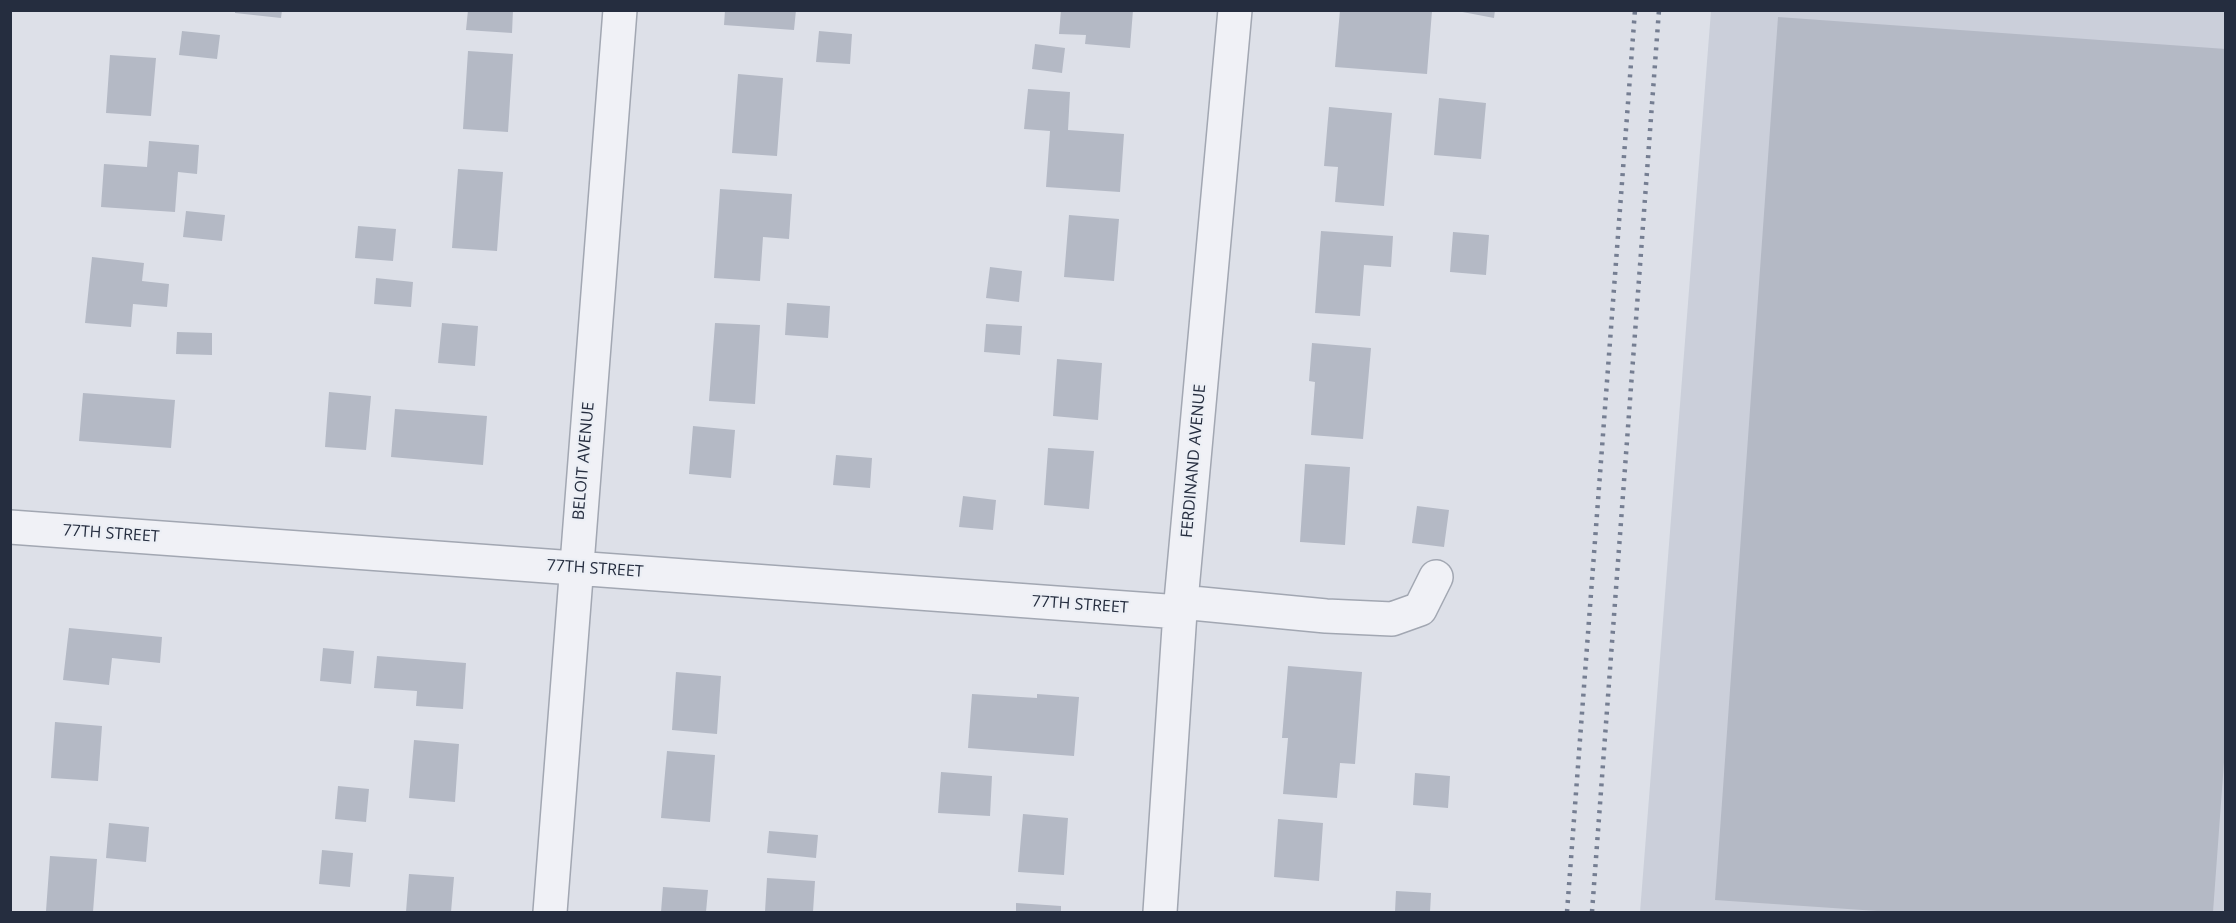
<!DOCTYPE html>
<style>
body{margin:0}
#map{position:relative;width:2236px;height:923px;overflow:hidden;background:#dde0e8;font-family:"Open Sans",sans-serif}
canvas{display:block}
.frame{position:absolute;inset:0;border:12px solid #252d3f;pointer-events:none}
</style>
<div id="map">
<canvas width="2236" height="923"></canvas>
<div class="frame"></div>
</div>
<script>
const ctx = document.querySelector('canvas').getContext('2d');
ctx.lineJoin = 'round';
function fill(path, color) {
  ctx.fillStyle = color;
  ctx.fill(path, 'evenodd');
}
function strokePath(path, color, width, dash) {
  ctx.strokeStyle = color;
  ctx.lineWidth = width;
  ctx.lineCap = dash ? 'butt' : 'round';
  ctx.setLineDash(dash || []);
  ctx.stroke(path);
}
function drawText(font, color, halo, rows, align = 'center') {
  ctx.font = font + ' "Open Sans",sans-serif';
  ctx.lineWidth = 4.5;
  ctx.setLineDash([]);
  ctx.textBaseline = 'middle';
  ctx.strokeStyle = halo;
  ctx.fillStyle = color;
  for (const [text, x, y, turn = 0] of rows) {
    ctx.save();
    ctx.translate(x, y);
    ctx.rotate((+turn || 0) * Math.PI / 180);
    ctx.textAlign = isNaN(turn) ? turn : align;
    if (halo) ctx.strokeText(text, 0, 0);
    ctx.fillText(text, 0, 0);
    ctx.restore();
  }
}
fill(new Path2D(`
 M1711,11H2225V912H1640Z`), '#cbcfda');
fill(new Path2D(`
 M235,10H282L281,18L235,13Z
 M468,10H513L512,33L466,30Z
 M725,10H796L794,30L724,25Z
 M1061,10H1133L1130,48L1085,44L1086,35L1059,34Z
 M1340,10L1432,11L1427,74L1335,67Z
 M1452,10H1495L1494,18Z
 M1778,17L2226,49V735L2213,912H1892L1715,900Z
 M182,31L220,35L217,59L179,55Z
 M819,31L852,34L850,64L816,62Z
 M1035,44L1065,48L1062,73L1032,69Z
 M468,51L513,54L508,132L463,129Z
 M110,55L156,58L151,116L106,113Z
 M738,74L783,78L777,156L732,153Z
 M1028,89L1070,92L1068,130L1124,134L1120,192L1046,187L1050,131L1024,129Z
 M1439,98L1486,103L1481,159L1434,155Z
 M1329,107L1392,113L1384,206L1335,202L1338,167L1324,166Z
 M149,141L199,145L197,174L178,172L175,212L101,207L104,164L147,167Z
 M458,169L503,172L497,251L452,248Z
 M720,189L792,194L789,239L763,237L760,281L714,278Z
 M186,211L225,215L222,241L183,237Z
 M1069,215L1119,219L1114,281L1064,277Z
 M358,226L396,229L393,261L355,258Z
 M1321,231L1393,236L1391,267L1364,265L1360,316L1315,313Z
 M1453,232L1489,235L1486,275L1450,272Z
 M92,257L144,263L142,281L169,284L167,307L133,304L131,327L85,323Z
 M990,267L1022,271L1019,302L986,298Z
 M376,278L413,282L411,307L374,304Z
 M787,303L830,306L828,338L785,335Z
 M442,323L478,326L475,366L438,363Z
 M715,323L760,325L755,404L709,401Z
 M986,324L1022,326L1020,355L984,352Z
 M177,332L212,333V355L176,354Z
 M1312,343L1371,348L1363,439L1311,435L1315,382L1309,381Z
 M1057,359L1102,363L1098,420L1053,416Z
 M329,392L371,396L366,450L325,447Z
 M83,393L175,400L171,448L79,441Z
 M395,409L487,416L483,465L391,457Z
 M693,426L735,430L731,478L689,474Z
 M1048,448L1094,451L1089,509L1044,505Z
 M836,455L872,458L870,488L833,485Z
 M1305,464L1350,467L1345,545L1300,542Z
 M963,496L996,500L993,530L959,527Z
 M1417,506L1449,510L1444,547L1412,543Z
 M69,628L162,637L160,663L112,658L109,685L63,680Z
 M323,648L354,651L351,684L320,681Z
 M377,656L466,663L463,709L416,706L417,691L374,688Z
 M1288,666L1362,672L1355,764L1340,763L1337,798L1283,794L1288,738H1282Z
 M676,672L721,676L717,734L672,730Z
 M972,694L1037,698V694L1079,697L1074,756L968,748Z
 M55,722L102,726L98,781L51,778Z
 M414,740L459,744L455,802L409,798Z
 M667,751L715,755L710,822L661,818Z
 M941,772L992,776L990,816L938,813Z
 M1415,773L1450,776L1448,808L1413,805Z
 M338,786L369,789L366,822L335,819Z
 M1023,814L1068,818L1064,875L1018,872Z
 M1278,819L1323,823L1319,881L1274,877Z
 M109,823L149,827L146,862L106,858Z
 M769,831L818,835L816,858L767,853Z
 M322,850L353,853L350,887L319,884Z
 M50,856L97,859L93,912L46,911Z
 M409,874L454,877L451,912H406Z
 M767,878L815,881L813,912H765Z
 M663,887L708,890L706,912H661Z
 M1396,891L1431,893L1430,912H1395Z
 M1016,903L1061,906V912H1016Z`), '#b4b9c5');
const minor = new Path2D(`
 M10,527L1180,612
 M1181,602L1326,616L1392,619L1420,609L1436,577
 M550,912L620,10
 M1160,912L1180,612L1235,10`);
strokePath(minor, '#a2a7b2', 36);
strokePath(minor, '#f0f1f6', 33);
strokePath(new Path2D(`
 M1567,912L1635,10
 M1592,912L1659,10`), '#757e92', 4.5, [3, 6]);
drawText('16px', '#252d3f', '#eceff5', [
 ["BELOIT AVENUE",584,461,-85],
 ["FERDINAND AVENUE",1194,461,-85],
 ["77TH STREET",111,534,4],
 ["77TH STREET",595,569,4],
 ["77TH STREET",1080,605,4]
]);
</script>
